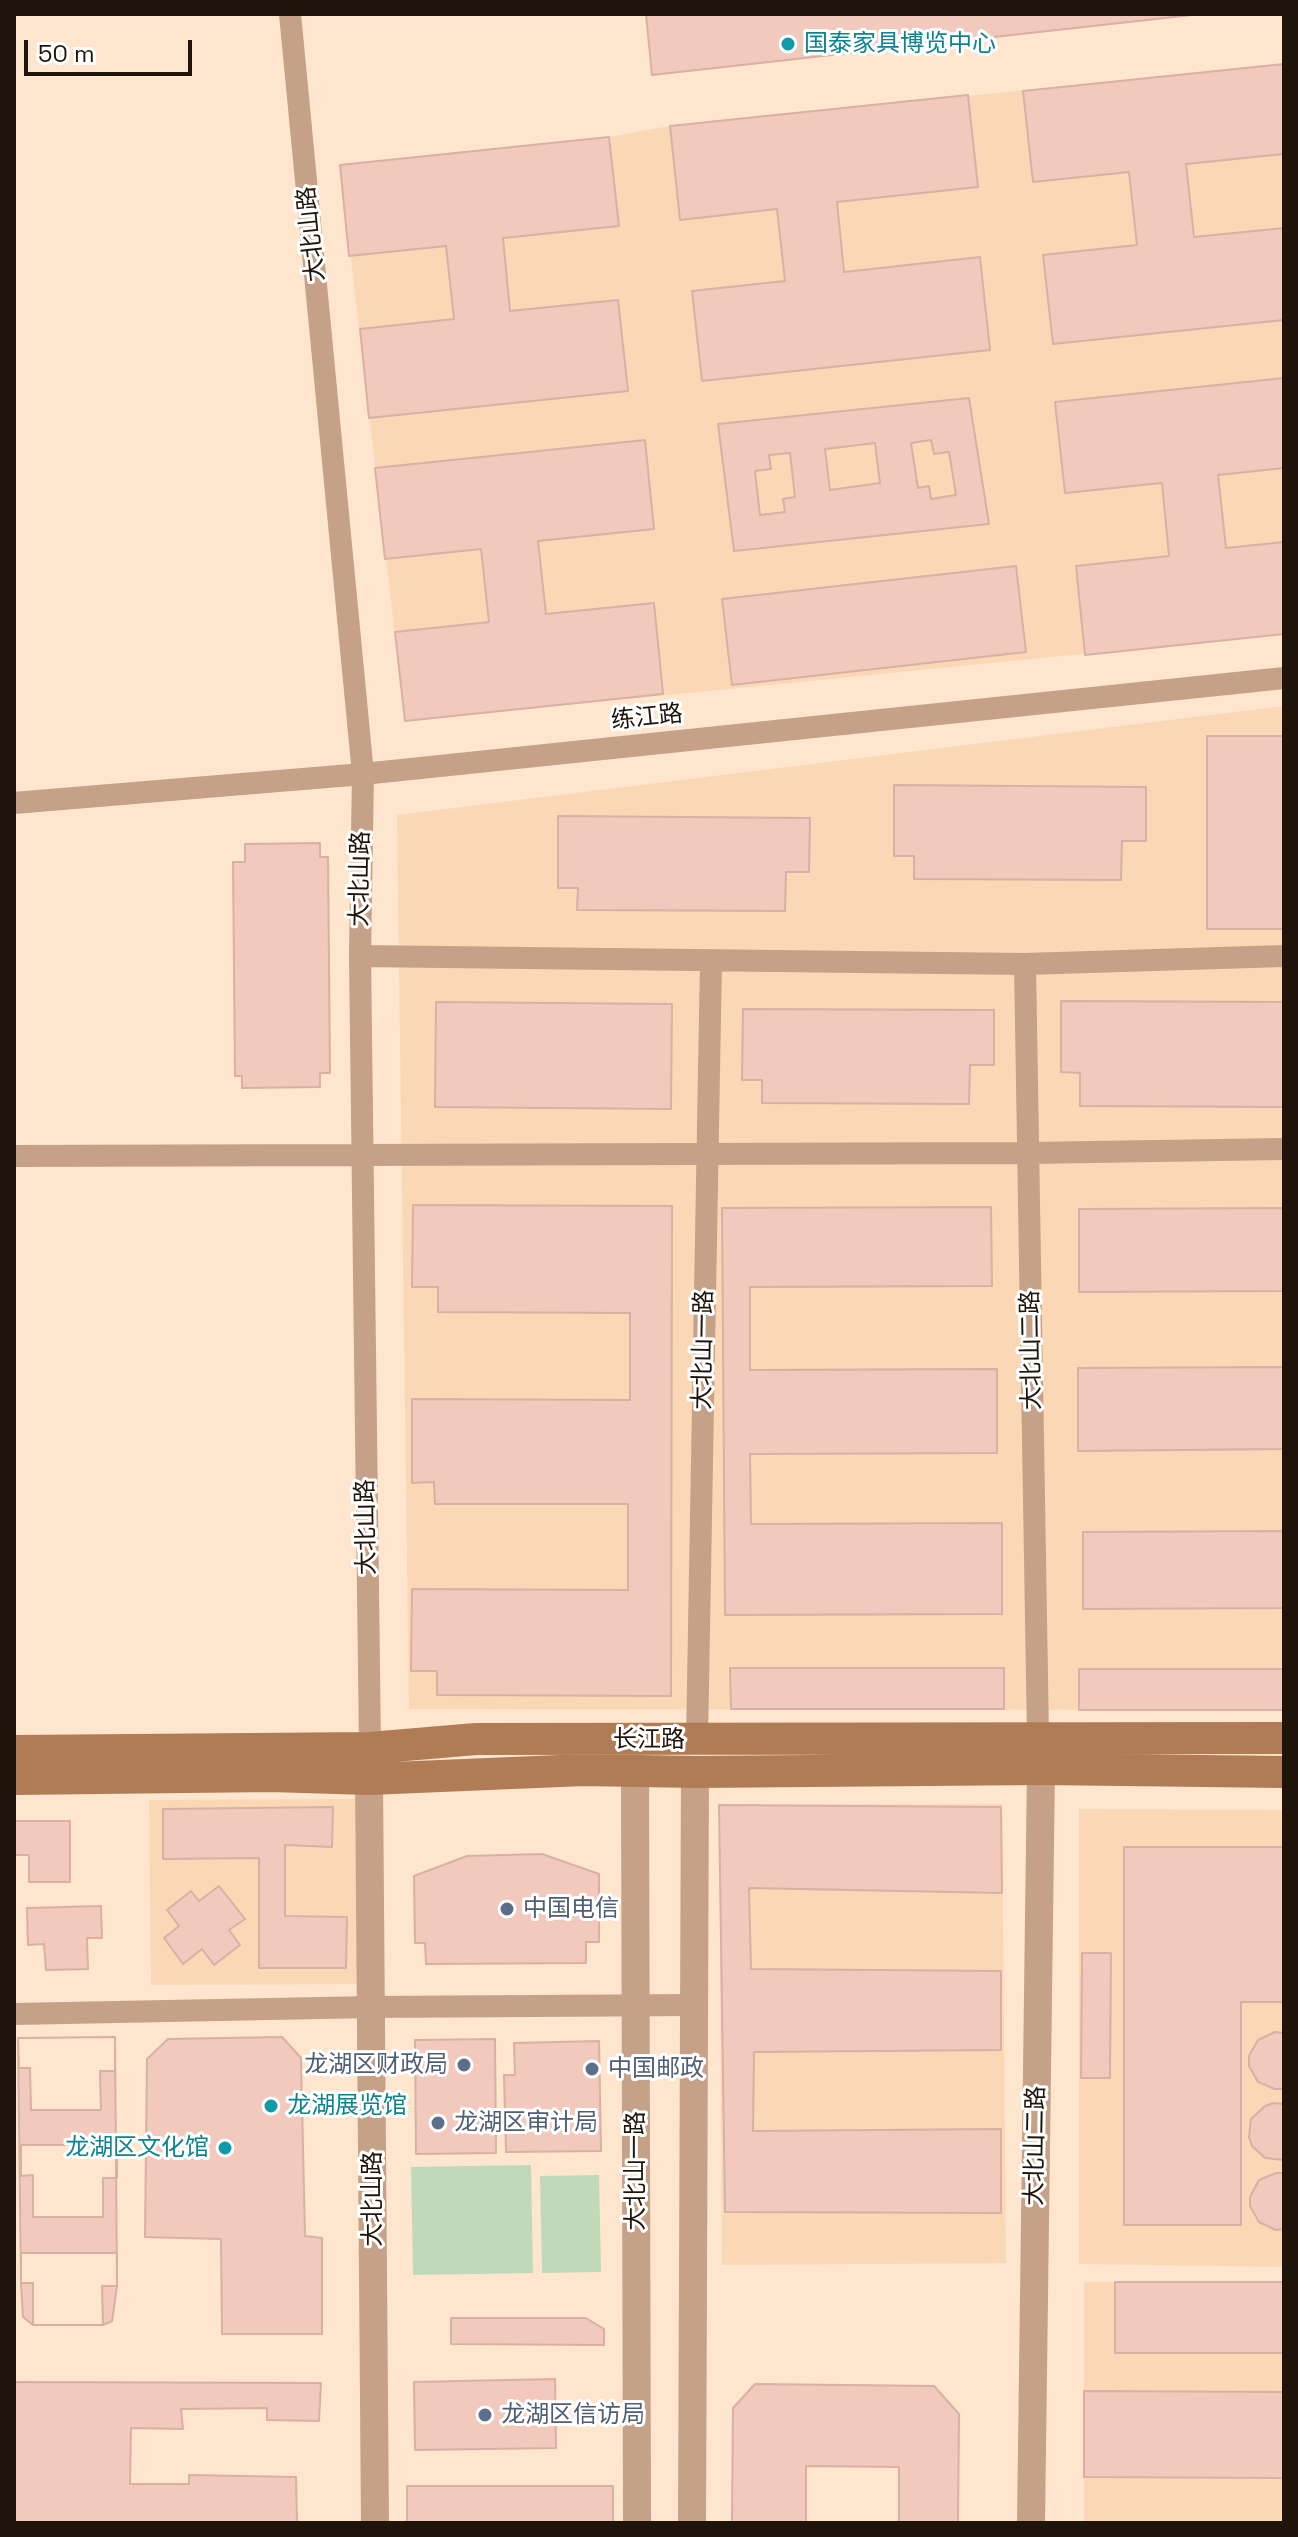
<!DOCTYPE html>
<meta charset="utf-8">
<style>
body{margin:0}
#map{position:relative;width:1298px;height:2537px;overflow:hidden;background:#fde5ce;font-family:"Space Grotesk",sans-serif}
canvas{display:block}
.frame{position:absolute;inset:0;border:16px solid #1e140a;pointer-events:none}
.scale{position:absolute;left:24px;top:40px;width:168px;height:36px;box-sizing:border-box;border:4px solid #1e140a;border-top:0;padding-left:10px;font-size:24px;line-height:28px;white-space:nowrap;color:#1e140a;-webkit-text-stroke:6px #fff;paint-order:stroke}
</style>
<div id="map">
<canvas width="1298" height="2537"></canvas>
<div class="frame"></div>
<div class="scale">50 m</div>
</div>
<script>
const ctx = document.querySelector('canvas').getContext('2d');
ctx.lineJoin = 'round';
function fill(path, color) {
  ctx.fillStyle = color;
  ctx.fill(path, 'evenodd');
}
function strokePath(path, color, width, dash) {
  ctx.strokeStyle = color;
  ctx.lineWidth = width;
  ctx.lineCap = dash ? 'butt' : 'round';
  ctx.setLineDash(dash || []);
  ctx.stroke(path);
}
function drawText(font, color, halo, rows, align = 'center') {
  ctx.font = font + ' "Space Grotesk","Noto Sans SC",sans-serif';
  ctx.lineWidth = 6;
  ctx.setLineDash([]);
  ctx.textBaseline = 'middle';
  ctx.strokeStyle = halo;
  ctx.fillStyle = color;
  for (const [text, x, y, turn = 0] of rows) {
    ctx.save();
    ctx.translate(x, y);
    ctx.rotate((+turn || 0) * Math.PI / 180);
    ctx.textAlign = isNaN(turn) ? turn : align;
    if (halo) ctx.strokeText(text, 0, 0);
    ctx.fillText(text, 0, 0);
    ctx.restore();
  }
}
fill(new Path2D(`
 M1284,64V634L405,721L340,165L609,137L670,126Z
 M1284,706V1710L409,1709L397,815Z
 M355,1799L357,1984L151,1985L149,1800Z
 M1002,1804L1006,2263L722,2265L719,1805Z
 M1079,1809L1284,1810V2267L1079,2264Z
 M1084,2282H1284V2523H1084Z`), '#fad8b5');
fill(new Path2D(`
 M531,2165L533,2273L413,2275L411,2167Z
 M599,2175L601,2272L542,2273L540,2176Z`), '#c0dab9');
const building = new Path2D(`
 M646,14H1201L652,75Z
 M1284,64V154L1186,164L1194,237L1284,228V320L1053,344L1043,255L1137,245L1129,172L1033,182L1023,91Z
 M968,95L978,187L837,202L844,272L980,257L990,350L702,381L692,291L785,281L777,209L680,220L670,126Z
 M609,137L619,226L503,238L510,311L618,300L628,391L369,418L360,329L454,319L446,246L349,256L340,165Z
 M1284,378V468L1218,475L1226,548L1284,542V634L1085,655L1076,566L1169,556L1162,483L1065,493L1055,402Z
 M969,398L989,524L734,551L718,424ZM931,440L934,454L949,452L956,495L931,499L929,486L918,488L911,443ZM875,443L880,483L830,490L825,449ZM790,453L795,497L783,499L785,512L760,515L755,471L771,469L769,455Z
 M645,440L654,529L538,541L546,614L654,603L663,694L405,721L395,632L489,622L481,549L385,559L375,468Z
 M1016,566L1026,652L732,685L722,599Z
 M1207,736H1284V929H1207Z
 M894,785L1146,787V841H1122L1121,880L914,879V856H894Z
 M558,816L810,818L809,872H786L785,911L577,910L578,888H558Z
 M320,843V857H328L330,1073H320V1087L242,1088V1076H235L233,862H245V844Z
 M1061,1001L1284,1002V1107L1080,1106V1073L1061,1072Z
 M436,1002L672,1004L671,1109L435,1107Z
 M743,1009L994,1010V1065H970L969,1104L762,1103V1080H742Z
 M413,1205L672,1206L671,1696L437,1695V1671H411L412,1589L628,1590V1504H435L434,1482L412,1483V1399L630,1400V1313L438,1312V1287H412Z
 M991,1207L992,1286L750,1287V1370L997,1369V1453L750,1454L751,1524L1002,1523V1614L725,1615L722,1208Z
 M1284,1208V1291L1079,1292V1209Z
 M1284,1367V1449L1078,1451V1368Z
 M1284,1531V1608L1083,1609V1532Z
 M730,1668H1004V1709H731Z
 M1079,1669H1284V1710H1079Z
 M719,1805L1001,1807L1002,1893L749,1888L751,1969L1001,1971V2050L754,2052L753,2131L1001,2129V2213L725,2212Z
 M333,1807L332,1847L285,1845V1916L347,1917L346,1968H259V1858L163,1859V1809Z
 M14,1821H70V1882H29V1855H14Z
 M1124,1847H1284V2002H1241V2225H1124Z
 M542,1854L599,1874V1942H586V1963L426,1964L425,1943H415L414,1876L467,1856Z
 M219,1886L245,1919L229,1930L240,1945L214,1965L202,1949L183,1964L164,1938L179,1926L167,1910L191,1891L199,1901Z
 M101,1906L102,1938H87L88,1969L46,1970L44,1944L28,1945L27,1908Z
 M1082,1953H1111L1110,2078H1081Z
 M1275,2032L1284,2033V2089H1275L1258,2082L1249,2066V2056L1258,2040Z
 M115,2037V2071H100L101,2110H31L30,2068H19L18,2038Z
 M115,2037L117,2286L112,2321L103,2325H33L23,2317L21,2283L18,2038Z
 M282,2037L301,2058L305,2236L322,2238V2334H222L221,2239L145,2237L147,2059L168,2039Z
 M495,2039L496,2153L416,2154L415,2040Z
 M599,2041L601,2151L506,2152L504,2075H515L514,2043Z
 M1274,2103L1284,2104V2160L1265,2158L1252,2146L1249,2137L1251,2119L1265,2106Z
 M21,2145H117V2178H103V2217H33V2175L21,2176Z
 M1276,2173H1284V2229L1276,2230L1259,2222L1250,2206V2197L1259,2180Z
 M21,2253H117V2286H102L103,2325H33V2283H21Z
 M1115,2282H1284V2353H1115Z
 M451,2318H586L604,2329V2345L451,2344Z
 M555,2379L556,2448L415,2450L414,2382Z
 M14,2382L321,2383L319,2421L267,2420V2408L181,2409L183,2429L131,2428L130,2484H189V2475L296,2477L297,2523H14Z
 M755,2384L934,2386L959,2414L958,2523H899V2467L806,2466V2523H732L733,2408Z
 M1084,2391L1284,2392V2478L1084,2477Z
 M407,2486H613V2523H407Z`);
fill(building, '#f2c9bd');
strokePath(building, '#d8b0a4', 2);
strokePath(new Path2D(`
 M290,14L363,774L360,956L370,1748
 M14,803L363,774L1284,678
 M360,956L1025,964L1284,956
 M1025,964L1038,1737
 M14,1156L1028,1153L1284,1149
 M697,1740L711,960
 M14,2014L372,2007L694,2005`), '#c4a187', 22);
strokePath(new Path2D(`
 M635,1772L637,2523
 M369,1779L375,2523
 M692,2523L695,1772
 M1031,2523L1041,1769`), '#c4a187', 28);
strokePath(new Path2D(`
 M14,1751L370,1748L476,1739L1284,1738
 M14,1779L271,1776L369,1779L584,1770L695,1772L1041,1769L1284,1772`), '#b07c56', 32);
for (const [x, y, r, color] of [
 [788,44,8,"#0f9aa8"],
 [507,1909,8,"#5c6f8a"],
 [464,2065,8,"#5c6f8a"],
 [592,2069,8,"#5c6f8a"],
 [271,2106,8,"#0f9aa8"],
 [438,2123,8,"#5c6f8a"],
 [225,2148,8,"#0f9aa8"],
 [485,2415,8,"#5c6f8a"]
]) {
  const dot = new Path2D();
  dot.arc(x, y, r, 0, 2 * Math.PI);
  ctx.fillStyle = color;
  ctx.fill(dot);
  strokePath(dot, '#fff', 3);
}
drawText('24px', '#0d838f', '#fff', [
 ["国泰家具博览中心",804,44],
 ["龙湖展览馆",287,2106],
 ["龙湖区文化馆",209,2148,"right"]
], 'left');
drawText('24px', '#1e140a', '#fff', [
 ["大北山路",312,234,-96],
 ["练江路",647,718,-6],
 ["大北山路",361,879,-89],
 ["大北山一路",704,1350,-89],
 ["大北山二路",1032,1350,-91],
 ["大北山路",367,1527,-91],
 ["长江路",649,1740],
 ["大北山二路",1036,2146,-89],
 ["大北山一路",636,2171,-90],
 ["大北山路",373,2199,-90]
]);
drawText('24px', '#4e5e75', '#fff', [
 ["中国电信",523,1909],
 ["龙湖区财政局",448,2065,"right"],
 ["中国邮政",608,2069],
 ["龙湖区审计局",454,2123],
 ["龙湖区信访局",501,2415]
], 'left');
</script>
